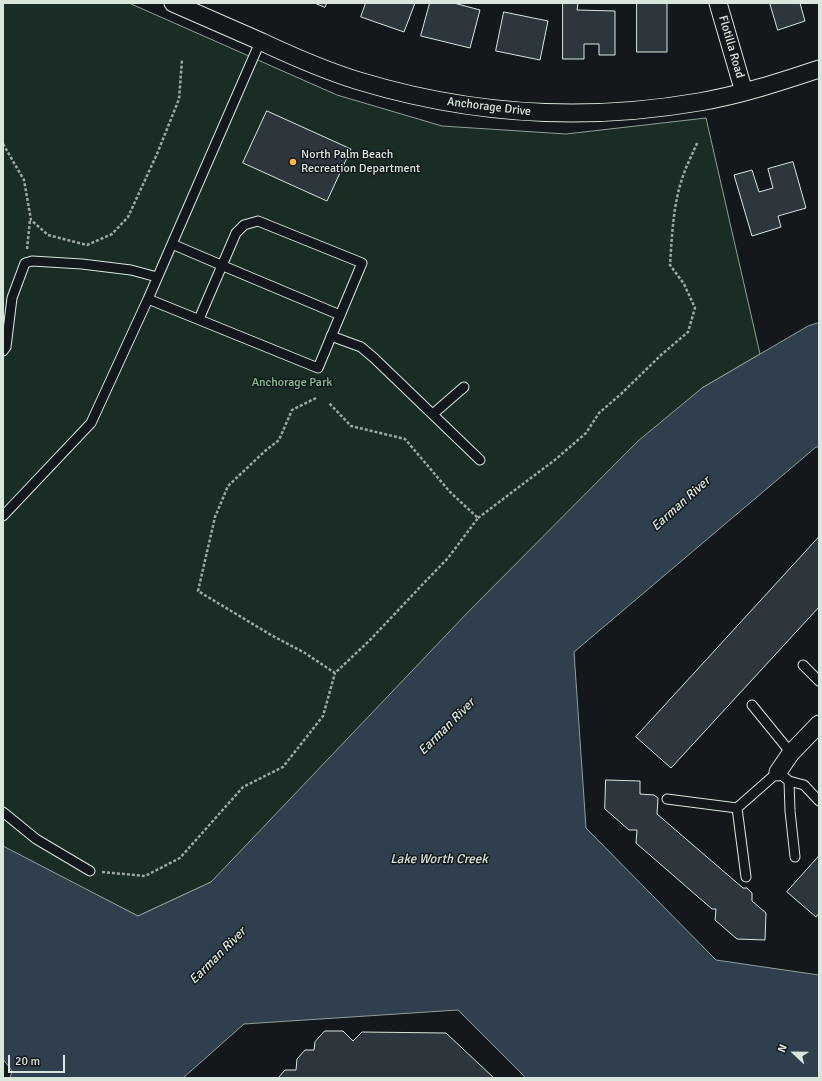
<!DOCTYPE html>
<style>
body{margin:0}
#map{position:relative;width:822px;height:1081px;overflow:hidden;background:#14181c;font-family:Signika,sans-serif}
canvas{display:block}
.frame{position:absolute;inset:0;border:4px solid #d8e6dc;pointer-events:none}
.north{position:absolute;left:774px;top:1033px;width:40px;height:40px;-webkit-text-stroke:3px #14181c;paint-order:stroke;rotate:292deg;font-size:11px;font-weight:700;line-height:16px;text-align:center;color:#d8e6dc}
.north::after{content:'';display:block;margin:auto;width:14px;height:18px;background:#d8e6dc;clip-path:polygon(50% 0,100% 100%,50% 72%,0 100%)}
.scale{position:absolute;left:8px;top:1055px;width:57px;height:18px;box-sizing:border-box;border:2px solid #d8e6dc;border-top:0;padding-left:5px;font-size:12px;line-height:14px;white-space:nowrap;color:#d8e6dc;-webkit-text-stroke:3px #14181c;paint-order:stroke}
</style>
<div id="map">
<canvas width="822" height="1081"></canvas>
<div class="frame"></div>
<div class="north">N</div>
<div class="scale">20 m</div>
</div>
<script>
const ctx = document.querySelector('canvas').getContext('2d');
ctx.lineJoin = 'round';
function fill(path, color) {
  ctx.fillStyle = color;
  ctx.fill(path, 'evenodd');
}
function strokePath(path, color, width, dash) {
  ctx.strokeStyle = color;
  ctx.lineWidth = width;
  ctx.lineCap = dash ? 'butt' : 'round';
  ctx.setLineDash(dash || []);
  ctx.stroke(path);
}
function drawText(font, color, halo, rows, align = 'center') {
  ctx.font = font + ' Signika,sans-serif';
  ctx.lineWidth = 3;
  ctx.setLineDash([]);
  ctx.textBaseline = 'middle';
  ctx.strokeStyle = halo;
  ctx.fillStyle = color;
  for (const [text, x, y, turn = 0] of rows) {
    ctx.save();
    ctx.translate(x, y);
    ctx.rotate((+turn || 0) * Math.PI / 180);
    ctx.textAlign = isNaN(turn) ? turn : align;
    if (halo) ctx.strokeText(text, 0, 0);
    ctx.fillText(text, 0, 0);
    ctx.restore();
  }
}
const green = new Path2D(`
 M3,3H129L337,95L442,126L566,134L706,118L760,354L702,388L211,882L138,916L3,847Z`);
fill(green, '#1a2d24');
strokePath(green, '#939e99', 1);
const water = new Path2D(`
 M819,323V447H816L574,652L586,828L716,960L819,975V1078H526L458,1010L244,1024L183,1078H10L12,1071L3,1059V846L138,916L211,882L469,611L638,441L702,388L808,326Z`);
fill(water, '#2f3f4d');
strokePath(water, '#939e99', 1);
const building = new Path2D(`
 M315,3H327L325,7Z
 M366,3H415L404,32L361,17Z
 M430,3H454L480,10L470,48L421,36Z
 M563,3H578L577,10L615,11V55H599V44H584V59H563Z
 M637,3H667V52H637Z
 M770,3H800L805,21L778,30Z
 M504,12L548,21L540,60L496,51Z
 M267,111L351,149L327,201L243,163Z
 M793,162L806,208L778,216L781,227L752,236L734,175L752,170L759,192L773,188L768,169Z
 M819,537V607L671,768L636,737Z
 M606,780L640,781V794L654,795L658,798L657,814L743,888H747L752,893V901L766,913L765,940L737,939L715,920L716,909H712L636,843L637,830H629L605,809Z
 M819,856V913L816,917L787,892Z
 M325,1031H343L353,1041L362,1032L446,1033L494,1078H278L285,1070H296L297,1059L305,1050H314L315,1042Z`);
fill(building, '#2c363c');
strokePath(building, '#d8e6dc', 1);
const lane = new Path2D(`
 M172,244L221,265L340,315
 M199,319L236,233L244,225L258,221L362,263L318,368L148,299L260,42
 M331,336L361,347L374,358L480,460
 M3,351L6,347L12,298L25,263L32,261L82,264L131,270L157,277
 M433,414L464,387
 M3,516L91,423L148,299
 M803,665L819,681
 M752,705L791,753
 M789,781L804,785L819,801
 M667,799L737,808L778,772L789,781L790,811L795,857
 M737,808L746,877
 M3,812L36,839L90,871`);
const street = new Path2D(`
 M173,3C203,16 232,29 262,42C294,57 326,71 359,81C471,115 583,122 699,102C740,95 780,82 819,69
 M718,3L744,92
 M778,772L791,753L819,724`);
strokePath(lane, '#d8e6dc', 11);
strokePath(street, '#d8e6dc', 19);
strokePath(new Path2D(`
 M3,144L24,180L31,220L48,235L87,245L112,234L128,217L157,154L179,99L182,60
 M27,249L30,220
 M316,398L292,410L279,440L265,451L228,486L215,517L198,591L271,635L305,653L335,673L369,641L422,585L448,558L478,518L450,492L405,439L351,426L329,403
 M478,518L556,459L586,433L599,413L621,394L661,355L688,332L695,308L684,284L670,265C672,236 673,204 683,176C687,164 693,153 698,141
 M102,872L145,876L180,858L243,787L283,767L323,716L335,673`), '#9da8a2', 2.5, [3, 2]);
strokePath(lane, '#14181c', 9);
strokePath(street, '#14181c', 17);
for (const [x, y, r, color] of [
 [293,162,4,"#ffb74d"]
]) {
  const dot = new Path2D();
  dot.arc(x, y, r, 0, 2 * Math.PI);
  ctx.fillStyle = color;
  ctx.fill(dot);
  strokePath(dot, '#14181c', 1.5);
}
drawText('12px', '#d8e6dc', '#14181c', [
 ["Flotilla Road",731,47,74],
 ["Anchorage Drive",489,107,7]
]);
drawText('12px', '#d8e6dc', '#14181c', [
 ["North Palm Beach",301,155],
 ["Recreation Department",301,169]
], 'left');
drawText('12px', '#8ac095', '#14181c', [
 ["Anchorage Park",292,383]
]);
drawText('italic 13px', '#d8e6dc', '#14181c', [
 ["Earman River",681,504,-42],
 ["Earman River",447,727,-45],
 ["Lake Worth Creek",439,860],
 ["Earman River",218,956,-45]
]);
</script>
